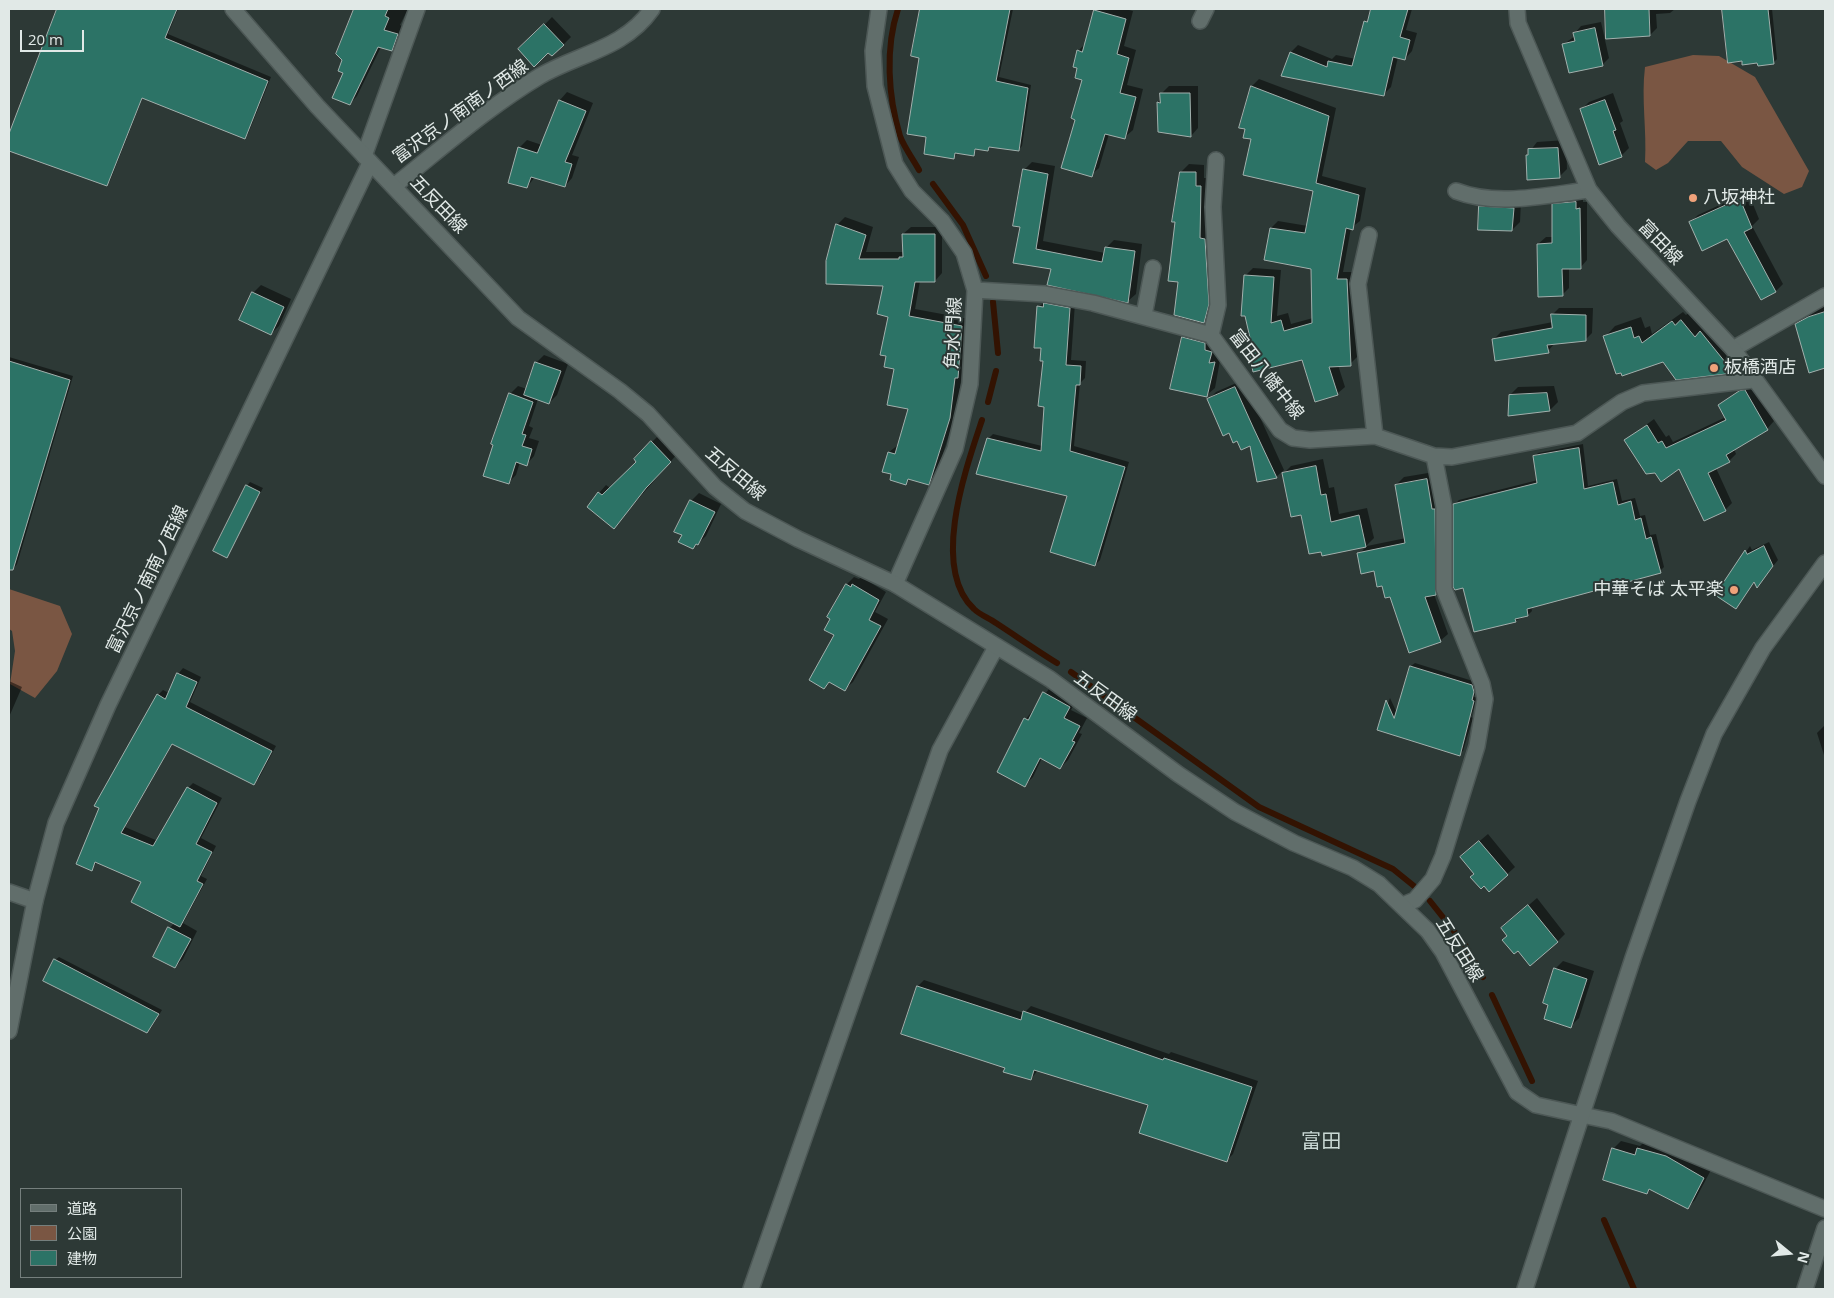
<!DOCTYPE html>
<meta charset="utf-8">
<style>
body{margin:0}
#map{position:relative;width:1834px;height:1298px;overflow:hidden;background:#2d3936;font-family:"Open Sans","Noto Sans JP",sans-serif}
canvas{display:block}
.frame{position:absolute;inset:0;border:10px solid #e1e9e7;pointer-events:none}
.legend{position:absolute;left:20px;top:1188px;width:162px;height:90px;box-sizing:border-box;background:#2d3936;border:1px solid #757f7d;margin:0;padding:6px 9px;list-style:none;font-size:15px;color:#e1e9e7}
.legend li{display:flex;align-items:center;gap:10px;height:25px}
.legend b{width:25px;border:1px solid #757f7d}
.north{position:absolute;left:1764px;top:1228px;width:50px;height:50px;-webkit-text-stroke:4px #2d3936;paint-order:stroke;rotate:107deg;font-size:14px;font-weight:700;line-height:20px;text-align:center;color:#e1e9e7}
.north::after{content:'';display:block;margin:auto;width:18px;height:22px;background:#e1e9e7;clip-path:polygon(50% 0,100% 100%,50% 72%,0 100%)}
.scale{position:absolute;left:20px;top:30px;width:64px;height:22px;box-sizing:border-box;border:2px solid #e1e9e7;border-top:0;padding-left:6px;font-size:15px;line-height:18px;white-space:nowrap;color:#e1e9e7;-webkit-text-stroke:4px #2d3936;paint-order:stroke}
</style>
<div id="map">
<canvas width="1834" height="1298"></canvas>
<div class="frame"></div>
<ul class="legend">
<li><b style="height:6px;background:#616e6b"></b>道路</li>
<li><b style="height:14px;background:#7a5643"></b>公園</li>
<li><b style="height:14px;background:#2c7366"></b>建物</li>
</ul>
<div class="north">N</div>
<div class="scale">20 m</div>
</div>
<script>
const ctx = document.querySelector('canvas').getContext('2d');
ctx.lineJoin = 'round';
function fill(path, color) {
  ctx.fillStyle = color;
  ctx.fill(path, 'evenodd');
}
function strokePath(path, color, width, dash) {
  ctx.strokeStyle = color;
  ctx.lineWidth = width;
  ctx.lineCap = dash ? 'butt' : 'round';
  ctx.setLineDash(dash || []);
  ctx.stroke(path);
}
function drawText(font, color, halo, rows, align = 'center') {
  ctx.font = font + ' "Open Sans","Noto Sans JP",sans-serif';
  ctx.lineWidth = 4;
  ctx.setLineDash([]);
  ctx.textBaseline = 'middle';
  ctx.strokeStyle = halo;
  ctx.fillStyle = color;
  for (const [text, x, y, turn = 0] of rows) {
    ctx.save();
    ctx.translate(x, y);
    ctx.rotate((+turn || 0) * Math.PI / 180);
    ctx.textAlign = isNaN(turn) ? turn : align;
    if (halo) ctx.strokeText(text, 0, 0);
    ctx.fillText(text, 0, 0);
    ctx.restore();
  }
}
fill(new Path2D(`
 M1693,55L1719,56L1755,77L1809,171L1802,187L1784,194L1742,167L1721,141H1688L1668,163L1656,170L1645,162C1647,130 1641,99 1645,67Z
 M9,589L60,606L72,634L57,671L35,698L10,684L15,651L12,631L9,629Z`), '#7a5643');
fill(new Path2D(`
 M59,9H178L168,34L271,77L248,134L245,137L143,97L110,181L106,185L9,149V137Z
 M356,9H408L400,25L404,27L399,43L391,50L381,47L357,96L350,104L344,60L337,54Z
 M922,9H1013L999,77L1031,85L1022,146L1018,150L992,146L988,150L977,148L973,155L958,153L954,157L928,136L921,57L912,55Z
 M1097,9H1125L1133,11L1124,46L1136,50L1127,85L1143,89L1133,130L1125,137L1109,134L1099,168L1091,175L1077,119L1083,79L1079,67L1078,51L1086,43Z
 M1371,9H1412L1406,30L1417,33L1412,51L1405,59L1398,57L1391,87L1384,94L1291,52L1298,45L1332,59L1336,55L1356,59Z
 M1606,9H1675L1670,13L1656,14L1657,28L1650,35L1608,37Z
 M1724,9H1772L1777,59L1773,63L1743,60L1729,61Z
 M552,17L571,37L563,45L548,51L520,50Z
 M1601,22L1609,58L1602,65L1564,44L1575,36V33L1581,26Z
 M1259,79L1336,108L1322,176L1366,188L1360,221L1351,228L1343,272H1354L1357,357L1350,364L1338,365L1345,387L1337,394L1303,358L1250,353L1254,349L1246,275L1253,268L1281,270L1277,316L1288,313L1291,324L1313,318L1312,268L1271,228L1278,221L1308,226L1314,190L1252,138V86Z
 M1169,86H1198V128L1191,136L1159,131L1158,102L1161,99V94Z
 M567,92L593,103L572,155L579,157L572,178L565,186L535,177L527,187L519,148L527,140L542,145L560,100Z
 M1613,93L1623,121L1620,123L1629,148L1621,156L1581,110L1589,102Z
 M1566,140L1567,169L1559,177L1527,155L1537,142Z
 M1032,162L1055,166L1043,241L1105,253L1106,248L1114,240L1142,244L1136,294L1128,301L1052,268L1015,262L1022,226L1024,170Z
 M1189,164L1204,165V178H1208L1212,314L1204,322L1179,281L1169,280L1181,172Z
 M1748,192L1759,219L1752,226L1783,284L1776,291L1728,238L1690,223L1698,215Z
 M1583,196V202H1587V260L1580,268H1569V288L1562,295L1538,244L1546,237H1553V205L1561,198Z
 M1488,199L1521,201L1520,222L1512,230L1480,207Z
 M845,217L873,227L866,252H904L903,234L911,227H942V273L935,281H920L915,309L969,319L965,369L962,373L957,409L936,476L928,484L911,478L906,483L893,474L884,471L889,452L898,445L909,408L895,368L884,284L827,283L837,225Z
 M261,285L291,299L279,326L271,334L253,293Z
 M1050,299L1075,303L1071,360L1086,361L1085,378L1080,383L1074,446L1129,462L1100,560L1095,565L1069,495L988,439L993,434L1042,446L1046,406L1044,360L1038,307Z
 M1825,304V367L1810,371L1797,324L1809,312Z
 M1559,308H1593L1592,333L1585,340L1555,343L1548,351L1494,339L1501,332L1553,322L1552,315Z
 M1692,310L1744,361L1734,372L1676,378L1663,360L1605,337L1615,326L1641,317L1645,328L1650,326L1652,334L1683,312L1686,315Z
 M1191,330L1219,344L1216,356L1221,355L1215,388L1207,395L1183,337Z
 M544,355L568,364L557,395L549,403L538,399L529,426L533,428L529,438L539,441L534,456L527,464L520,462L516,475L508,483L510,394L518,386L527,389L536,363Z
 M9,357L73,376L17,564L14,568L9,566Z
 M1243,380L1284,470L1276,477L1251,444L1237,439L1229,432L1208,400L1216,392Z
 M1747,384H1752L1774,421L1767,429L1734,449L1736,454L1729,461L1716,468L1732,503L1725,510L1680,467L1655,471L1625,441L1654,419L1666,437L1669,435L1673,442L1726,417L1719,405Z
 M1554,386L1558,402L1550,410L1510,395L1518,387Z
 M660,434L678,453L614,527L599,493L606,485L610,488L637,462L635,459Z
 M1583,444L1588,486L1617,479L1622,501L1635,498L1640,516L1645,515L1650,535L1656,534L1664,567L1660,571L1531,606L1532,611L1528,615L1515,621L1454,505L1459,500L1538,480L1534,457L1538,453Z
 M1323,459L1329,488L1334,487L1339,514L1367,508L1374,538L1366,546L1302,513L1284,473L1291,466Z
 M1434,472L1443,586L1434,594L1448,634L1440,641L1391,596L1375,570L1359,554L1367,546L1406,538L1396,485L1404,477Z
 M250,482L263,488L226,556L247,486Z
 M699,493L721,504L706,536L693,548L683,535L691,501Z
 M1769,542L1778,560L1757,586L1755,581L1736,607L1717,594L1750,546L1752,550Z
 M854,577L859,579L861,577L886,592L875,612L888,619L853,682L845,689L831,681L824,688L836,635L832,619L828,617L847,584Z
 M1415,663L1476,682L1477,688L1474,697H1477L1471,717L1473,718L1463,751L1459,754L1378,730L1390,698L1397,713L1411,666Z
 M183,668L201,677L190,702L276,746L259,778L254,783L173,743L125,827L158,841L188,788L193,783L222,798L201,838L216,846L201,876L207,879L183,923L197,931L183,959L175,967L170,928L174,923L143,882L98,861L91,869L158,695L163,690L169,693L178,674Z
 M9,681L22,687L9,717Z
 M1052,685L1077,699L1071,710L1087,718L1079,733L1082,734L1068,760L1060,768L1042,758L1033,777L1025,785L999,771L1026,719Z
 M1825,725V755H1824L1817,733Z
 M1488,834L1515,867L1490,890L1475,874L1469,850Z
 M1537,898L1565,934L1557,942L1509,936L1502,928Z
 M59,957L162,1010L151,1028L147,1032L55,960Z
 M1563,961L1594,971L1579,1018L1571,1026L1555,969Z
 M924,980L1024,1013L1031,1006L1169,1054L1171,1052L1258,1081L1233,1154L1227,1160L1149,1104L1038,1070L1031,1079L1006,1067L918,986Z
 M1646,1140L1711,1170L1695,1200L1688,1207L1651,1189L1647,1193L1613,1149L1621,1141L1640,1146Z`), '#0007');
strokePath(new Path2D(`
 M898,9C885,48 888,96 900,136C904,147 913,159 919,170
 M933,184L963,225L986,276
 M993,302L998,353
 M988,402L996,371
 M982,420C966,468 930,568 974,609C980,615 989,618 996,623C1016,636 1036,650 1057,663
 M1071,672L1259,807L1393,869L1414,886
 M1430,901L1465,945L1483,977
 M1492,995L1532,1081
 M1604,1220L1634,1289`), '#331302', 6);
const building = new Path2D(`
 M57,9H177L165,38L268,81L245,139L142,98L107,186L9,151V134Z
 M354,9H388L385,16L389,18L384,30L398,34L392,51L378,47L350,105L332,98L343,73L338,71L342,60L336,54Z
 M920,9H1010L996,81L1028,88L1019,151L989,147L988,151L975,149L974,156L955,153L954,159L924,154L926,137L907,134L919,58L911,56Z
 M1371,9H1408L1400,37L1410,40L1405,60L1393,57L1384,96L1281,76L1290,52L1327,67L1328,61L1352,66L1364,21L1367,22Z
 M1605,9H1649L1650,36L1606,39Z
 M1722,9H1768L1774,64L1758,66L1757,63L1742,65V61L1728,63Z
 M1094,10L1126,19L1117,54L1129,58L1120,93L1136,97L1125,139L1105,134L1092,177L1061,168L1075,120L1071,118L1082,80L1075,78L1077,68L1073,67L1077,50L1082,52Z
 M544,24L564,45L552,56L548,53L534,67L518,49Z
 M1595,28L1603,66L1569,73L1562,44L1575,41L1573,33Z
 M1251,86L1329,116L1316,183L1359,195L1353,230L1346,228L1337,279H1347L1351,366L1329,367L1338,395L1315,402L1302,360L1253,372L1249,352L1253,351L1245,316H1241L1244,275L1274,277L1271,323L1281,320L1284,331L1312,323L1311,269L1264,260L1270,228L1305,233L1313,191L1243,175L1251,139L1243,138L1245,129L1239,128Z
 M1160,93H1190L1191,137L1158,132L1157,102L1160,103Z
 M559,100L586,111L565,162L572,164L565,187L531,177L527,188L508,183L518,147L537,153Z
 M1605,100L1616,130L1613,131L1622,157L1599,165L1580,109Z
 M1558,148L1560,178L1527,180L1526,155H1528V149Z
 M1023,169L1048,174L1036,249L1102,262L1105,247L1135,251L1128,303L1047,285L1051,269L1013,263L1020,227L1013,226Z
 M1180,172H1196V186H1201L1200,238L1205,239L1209,304L1204,323L1174,315L1178,282L1168,281L1175,222H1172Z
 M1740,199L1752,228L1744,232L1776,292L1761,300L1727,239L1702,251L1689,222Z
 M1576,202V209L1580,208L1581,269H1562L1563,296L1538,297L1537,244L1552,243V204Z
 M1479,206L1514,208L1512,231L1478,230Z
 M836,224L866,235L859,259H899V257H903L902,234H935V282H915L909,316L962,326L958,378H955L950,418L929,485L908,479L906,485L890,480L891,474L882,472L888,452L895,454L908,409L887,405L894,369L884,367L886,356L880,355L888,317L877,314L883,286L826,284V261Z
 M252,292L284,307L271,335L239,320Z
 M1044,303L1070,308L1066,365L1081,366L1080,385H1076L1070,451L1125,467L1095,566L1050,552L1067,496L976,474L987,438L1041,451L1044,407L1038,406L1043,361H1040L1041,348H1034L1037,306L1043,307Z
 M1825,312V368L1809,373L1795,324L1808,317Z
 M1551,314L1586,315V341L1547,345L1549,353L1495,361L1492,339L1552,328Z
 M1681,320L1695,337L1700,331L1734,373L1676,380L1663,362L1622,376L1621,373L1616,374L1603,336L1631,327L1634,338L1639,336L1642,343L1672,321L1675,325Z
 M1182,337L1205,343V350L1212,352L1209,363L1215,362L1207,397L1170,389Z
 M9,361L70,380L13,570H9Z
 M535,362L561,371L549,404L524,395Z
 M1235,387L1253,427L1277,478L1257,482L1250,446L1241,450L1237,441L1233,443L1229,433L1223,436L1207,399Z
 M1745,390L1768,430L1726,455L1730,462L1708,473L1726,511L1704,521L1679,469L1661,482L1655,473L1646,474L1624,440L1647,425L1658,443L1662,441L1666,448L1726,420L1718,405L1739,391Z
 M509,393L533,402L522,434L526,435L522,446L532,449L527,466L516,462L509,484L483,476L493,445L491,444Z
 M1547,393L1550,411L1508,416L1509,395Z
 M651,441L671,462L646,488L614,529L587,507L598,492L602,495L636,462L634,459Z
 M1579,448L1584,489L1613,482L1618,505L1631,501L1635,520L1641,518L1646,539L1651,537L1661,573L1527,609L1528,616L1515,619L1516,622L1474,632L1463,588L1455,590L1453,587V504L1537,483L1533,456Z
 M1316,466L1321,495L1326,494L1331,522L1359,515L1366,547L1322,556L1321,552L1309,554L1301,515L1291,517L1282,473Z
 M1427,479L1432,509H1435L1436,595L1425,597L1441,642L1409,653L1390,597L1385,598L1382,586L1377,587L1374,571L1361,574L1357,553L1405,543L1395,485Z
 M246,485L260,492L227,558L213,551Z
 M690,500L715,512L698,545L696,544L693,549L678,542L682,535L674,532Z
 M1764,546L1773,566L1757,588L1754,582L1736,609L1715,595L1745,550L1747,554Z
 M846,584L851,587L852,584L879,600L869,620L881,626L845,691L829,682L824,689L809,680L834,635L824,630L830,619L827,617Z
 M1410,666L1472,685L1474,692L1472,700L1474,701L1460,756L1377,730L1386,700L1394,718Z
 M177,673L197,682L186,707L272,751L254,785L172,744L121,833L153,846L187,787L217,803L196,844L212,852L197,881L203,884L180,927L131,902L141,882L95,862L92,871L76,864L99,808L94,806L157,694L165,699Z
 M1043,692L1070,707L1064,718L1080,726L1072,741L1075,742L1060,769L1040,758L1025,787L997,772L1024,718L1028,720Z
 M1479,841L1508,875L1489,892L1484,886L1481,889L1470,877L1474,874L1460,857Z
 M1528,905L1558,942L1530,966L1518,951L1514,954L1502,940L1507,936L1501,928Z
 M168,927L191,939L175,968L153,957Z
 M54,959L159,1014L147,1033L43,981Z
 M1554,968L1587,979L1571,1028L1544,1019L1548,1005L1543,1003Z
 M917,986L1021,1020L1023,1011L1163,1060L1164,1058L1252,1087L1227,1162L1139,1133L1148,1105L1034,1070L1031,1080L1003,1072L1005,1068L901,1034Z
 M1612,1148L1635,1155L1637,1148L1666,1156L1704,1178L1688,1209L1649,1189L1647,1194L1603,1180Z`);
fill(building, '#2c7366');
strokePath(building, '#a2b0ad', 1);
const street = new Path2D(`
 M879,9L873,51L875,86L895,164L912,191L942,221L964,253L975,290L970,384L955,449L895,584
 M1200,21L1206,9
 M364,156L417,9
 M394,186C442,148 488,107 540,76C580,53 624,49 652,9
 M1456,191C1497,207 1546,195 1589,190
 M1369,235L1358,284L1375,436
 M975,290L1045,294L1093,303L1211,335L1280,430L1293,438L1310,440L1375,436L1434,456L1452,457L1577,433L1622,402L1643,393L1753,380
 M1144,315L1153,268
 M1211,335L1218,305L1213,207L1216,160
 M1733,349L1825,296
 M9,892L35,901
 M1403,905L1415,900L1433,879L1443,856L1477,746L1485,699L1482,684L1444,589V507L1434,456
 M1582,1115L1611,1121L1825,1209
 M751,1289L940,750L996,647
 M1805,1289L1825,1228`);
const secondary = new Path2D(`
 M233,9L317,106L518,318L620,391L648,414L715,487L745,511L798,539L895,584L1050,679L1178,774L1235,812L1294,843L1353,868L1379,884L1428,931L1443,952L1517,1092L1536,1105L1582,1115
 M1517,9L1518,23L1589,190L1618,226L1733,349L1825,476
 M9,1031L35,901L56,823L108,705L370,163
 M1525,1289L1633,958L1688,801L1714,734L1763,648L1825,563`);
strokePath(street, '#4d5856', 18);
strokePath(secondary, '#4d5856', 18);
strokePath(street, '#616e6b', 15);
strokePath(secondary, '#616e6b', 15);
for (const [x, y, r, color] of [
 [1693,198,5,"#f0a27a"],
 [1714,368,5,"#f0a27a"],
 [1734,590,5,"#f0a27a"]
]) {
  const dot = new Path2D();
  dot.arc(x, y, r, 0, 2 * Math.PI);
  ctx.fillStyle = color;
  ctx.fill(dot);
  strokePath(dot, '#2d3936', 2);
}
drawText('18px', '#e1e9e7', '#2d3936', [
 ["富沢京ノ南南ノ西線",461,112,-36],
 ["五反田線",438,205,46],
 ["富田線",1660,243,46],
 ["角水門線",954,333,-87],
 ["富田八幡中線",1266,375,52],
 ["五反田線",735,474,40],
 ["富沢京ノ南南ノ西線",148,580,-64],
 ["五反田線",1105,697,36],
 ["五反田線",1459,950,58]
]);
drawText('18px', '#e1e9e7', '#2d3936', [
 ["八坂神社",1703,198],
 ["板橋酒店",1724,368],
 ["中華そば 太平楽",1724,590,"right"]
], 'left');
drawText('20px', '#cad9d5', '#2d3936', [
 ["富田",1321,1142]
]);
</script>
